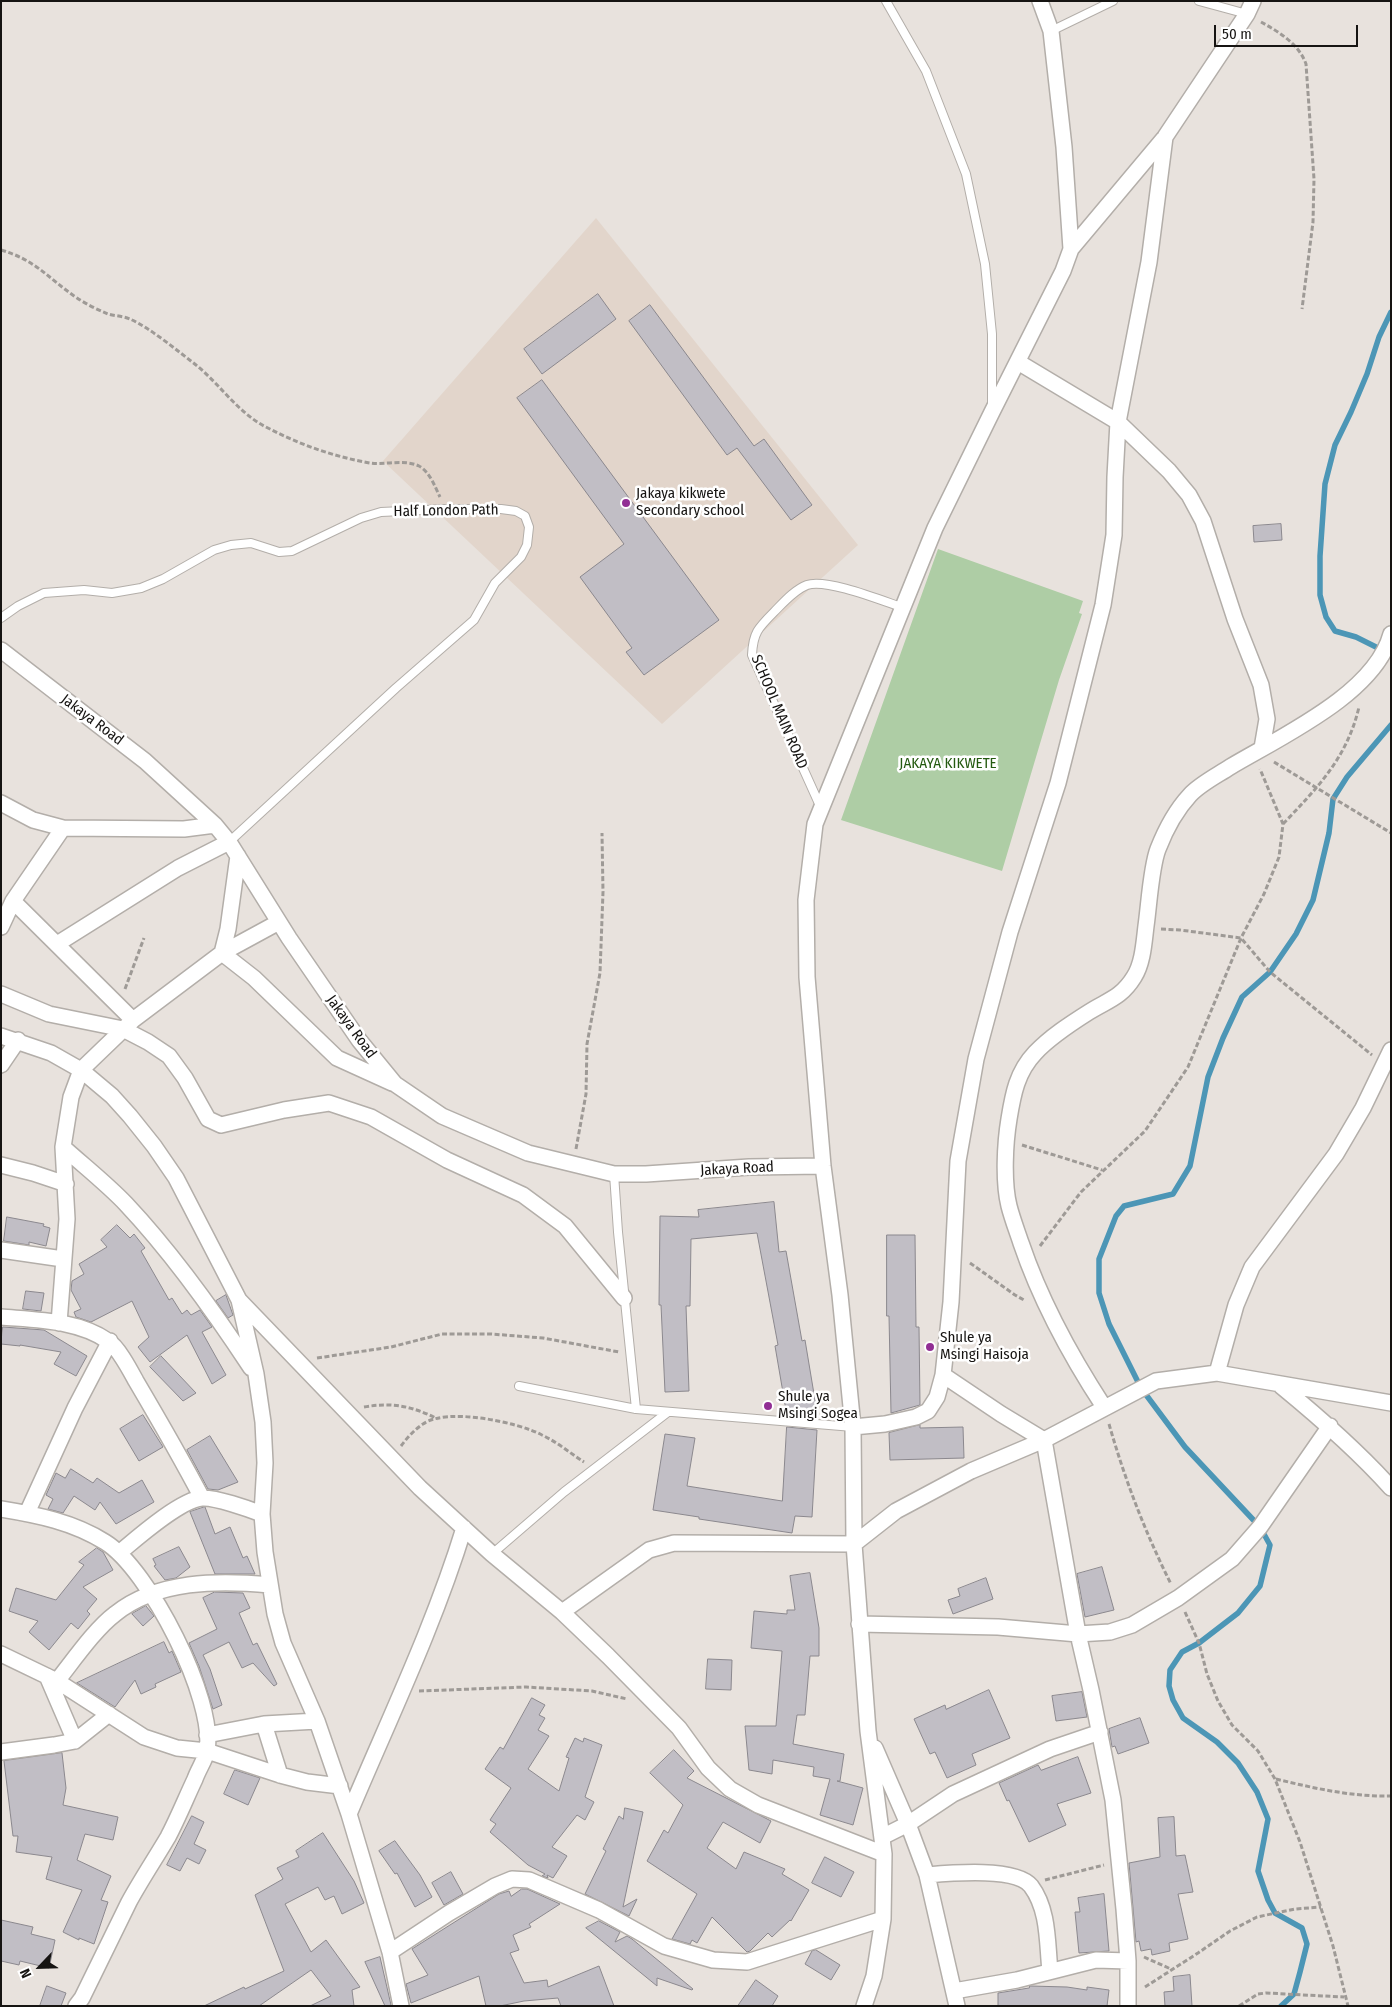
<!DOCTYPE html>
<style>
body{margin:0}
#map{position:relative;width:1392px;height:2007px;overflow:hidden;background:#e8e2dd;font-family:"Fira Sans Condensed",sans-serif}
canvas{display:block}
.frame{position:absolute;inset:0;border:2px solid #161412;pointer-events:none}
.north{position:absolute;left:15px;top:1942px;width:50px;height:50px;-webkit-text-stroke:4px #fff;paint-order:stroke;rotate:246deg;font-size:14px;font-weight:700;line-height:20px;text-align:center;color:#161412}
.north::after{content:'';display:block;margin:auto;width:18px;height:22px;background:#161412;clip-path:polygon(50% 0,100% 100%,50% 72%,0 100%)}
.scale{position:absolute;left:1214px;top:25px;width:144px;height:22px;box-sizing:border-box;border:2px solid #161412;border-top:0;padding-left:6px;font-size:15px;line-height:18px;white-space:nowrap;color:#161412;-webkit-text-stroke:4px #fff;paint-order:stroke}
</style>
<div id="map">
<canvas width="1392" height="2007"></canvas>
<div class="frame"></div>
<div class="north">N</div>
<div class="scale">50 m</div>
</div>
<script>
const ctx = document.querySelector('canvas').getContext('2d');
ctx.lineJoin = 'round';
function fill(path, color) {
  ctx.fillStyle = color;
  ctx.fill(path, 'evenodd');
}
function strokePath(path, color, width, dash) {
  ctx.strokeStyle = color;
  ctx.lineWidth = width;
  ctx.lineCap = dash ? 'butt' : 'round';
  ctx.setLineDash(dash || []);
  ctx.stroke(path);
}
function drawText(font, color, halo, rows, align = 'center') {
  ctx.font = font + ' "Fira Sans Condensed",sans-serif';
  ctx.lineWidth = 5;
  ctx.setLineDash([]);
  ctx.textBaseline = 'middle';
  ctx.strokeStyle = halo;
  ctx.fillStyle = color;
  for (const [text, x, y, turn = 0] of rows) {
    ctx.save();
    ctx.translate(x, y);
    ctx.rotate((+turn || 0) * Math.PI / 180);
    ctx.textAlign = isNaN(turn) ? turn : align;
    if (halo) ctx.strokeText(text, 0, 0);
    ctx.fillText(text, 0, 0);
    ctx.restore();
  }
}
fill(new Path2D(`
 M596,218L858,545L662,724L383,461Z`), '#e2d5cb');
fill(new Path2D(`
 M938,549L1083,601L1079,613L1082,614L1059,680L1002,871L841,820Z`), '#aecda5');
strokePath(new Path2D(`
 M1384,651L1356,637L1335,631L1326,617L1320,595V556L1325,484L1335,445L1351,412L1367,374L1379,337L1391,312
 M1281,2006L1294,1994L1300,1972L1307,1944L1302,1928L1275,1913L1268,1900L1258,1871L1268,1819L1257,1792L1238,1763L1217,1742L1183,1718L1173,1700L1169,1686L1170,1670L1182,1652L1199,1643L1238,1613L1260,1586L1270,1545L1260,1527L1185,1447L1141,1388L1109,1324L1099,1293V1259L1116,1216L1124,1206L1173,1194L1190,1166L1208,1077L1223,1038L1242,997L1270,972L1296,934L1313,900L1329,833L1333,799L1347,777L1391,725`), '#4c96b6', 5.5);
const building = new Path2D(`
 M598,294L616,319L542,374L524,349Z
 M650,305L754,446L764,439L812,505L791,520L737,448L727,455L629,321Z
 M542,380L719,620L644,675L626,652L632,648L580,577L624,544L517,398Z
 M1281,524L1282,540L1254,542L1253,526Z
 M774,1202L779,1252L786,1251L802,1341L805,1340L818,1418L787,1416L775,1346L778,1345L757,1233L691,1239L690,1306H686L689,1391L665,1392L661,1305H659L660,1216L699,1217L698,1210Z
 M7,1217L44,1224L43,1226L50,1228L46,1246L29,1242V1245L4,1241Z
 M117,1225L130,1238L134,1234L145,1248L141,1251L169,1300L172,1298L182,1314L187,1310L191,1315L200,1310L212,1327L202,1332L226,1375L212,1384L187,1335L150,1362L138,1347L149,1337L132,1301L91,1322L76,1317L74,1312L81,1309L71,1290L72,1281L84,1274L79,1264L107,1247L101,1240Z
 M887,1235H915L916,1327H919L920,1405L891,1413L889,1316H887Z
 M26,1291L44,1293L41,1311L23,1309Z
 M226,1295L233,1315L228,1318L216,1301Z
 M3,1327L44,1330L87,1356L76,1376L54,1364L61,1352L20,1345V1346L1,1344Z
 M161,1356L196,1393L183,1401L150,1367Z
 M143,1415L163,1447L139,1461L120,1429Z
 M920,1425V1428L963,1427L964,1458L890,1460L889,1433Z
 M787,1427L817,1430L812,1517L795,1516L792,1533L699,1519V1517L653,1510L665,1434L695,1438L687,1486L782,1501Z
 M210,1436L238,1482L218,1490L208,1489L187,1450Z
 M71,1469L93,1483L97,1478L119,1493L142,1480L154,1502L116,1524L100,1502L95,1510L74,1496L63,1513L48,1509L53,1499L46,1495L56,1473L65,1478Z
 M205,1507L215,1534L230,1527L243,1558L247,1556L255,1574H215L190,1512Z
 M179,1547L190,1567L176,1578L165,1580L154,1566L156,1565L153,1559Z
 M97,1548L103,1552L113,1570L83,1587L97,1599L87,1611L90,1614L78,1629L71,1623L49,1650L29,1632L38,1621L9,1611L16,1588L56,1600L84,1565L79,1562Z
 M1102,1567L1114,1610L1085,1617L1077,1574Z
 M810,1573L819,1628V1656H810L805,1715H797L793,1744L844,1754L840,1781H837L863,1788L853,1825L820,1815L830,1779L813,1776L814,1767L773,1760L772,1774L749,1770L745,1726H776L782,1651L751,1648L754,1611L787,1614V1610H795L790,1576Z
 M986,1578L993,1599L953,1614L948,1600L960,1596L958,1589Z
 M215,1592L243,1593L250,1608L239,1613L253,1645L257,1643L277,1684L274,1686L253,1663L242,1668L229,1642L203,1655L210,1669L222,1705L213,1709L199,1666L189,1643L217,1629L203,1598Z
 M146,1606L154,1616L143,1626L132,1614Z
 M164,1642L169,1653L172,1651L181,1672L155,1684L156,1687L141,1694L135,1680L115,1707L77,1683Z
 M708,1659L732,1660L731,1690L706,1689Z
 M989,1690L1010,1738L972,1754L976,1765L947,1778L935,1752L930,1754L914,1719L945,1705L946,1709Z
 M1082,1692L1087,1717L1056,1721L1052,1696Z
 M532,1698L545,1705L539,1715L545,1718L538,1730L549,1736L528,1769L559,1791L569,1758L566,1757L575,1738L583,1742L584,1738L602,1745L585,1797L594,1802L585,1820L577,1815L552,1847L567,1856L553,1878L547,1875L548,1878L542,1876L545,1874L528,1865L490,1832L496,1824L490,1820L511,1788L485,1769L500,1747L503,1749Z
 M1140,1718L1149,1743L1118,1754L1115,1746L1112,1747L1109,1729Z
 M674,1750L694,1771L687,1778L771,1821L760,1843L723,1822L707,1848L736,1869L744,1852L785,1869L782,1874L809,1890L791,1921L790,1920L772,1937L768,1933L750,1951L747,1952L712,1917L697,1943L692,1940L690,1944L672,1939L697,1894L647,1861L664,1830L668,1833L683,1805L650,1773Z
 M62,1753L66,1788L63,1805L118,1817L113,1840L85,1834L77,1860L111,1876L101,1900L108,1902L94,1944L79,1938V1940L63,1932L82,1890L46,1879L52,1857L16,1852L18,1836H13L4,1761Z
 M1078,1757L1091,1793L1057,1804L1066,1825L1029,1842L1009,1800L1007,1801L999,1783L1038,1765L1041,1770Z
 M235,1770L260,1778L248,1805L224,1794Z
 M625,1808L643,1812L623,1907L637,1899L629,1916L585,1894L606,1851L603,1849L619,1816L623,1819Z
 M192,1816L204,1822L194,1844L206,1850L199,1864L187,1858L180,1871L167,1865Z
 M1174,1817L1176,1856L1185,1855L1193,1892L1178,1894L1188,1939L1169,1943L1170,1951L1152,1955L1151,1949L1141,1951L1139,1941L1136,1942L1129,1863L1160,1857L1158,1818Z
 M323,1833L354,1881L364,1903L342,1914L334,1896L325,1900L318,1887L285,1904L311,1952L326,1940L360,1987L352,1990L354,2006H310L331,1996L311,1970L259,2006H204L244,1987L245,1989L284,1971L255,1895L283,1879L277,1868L299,1857L296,1851Z
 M395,1841L420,1875L432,1897L415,1907L397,1873L395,1874L379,1851Z
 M825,1857L854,1872L841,1897L812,1883Z
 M451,1872L463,1894L444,1905L432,1883Z
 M522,1889H527L560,1904L529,1924L531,1927L513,1935L519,1950L510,1953L524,1983L547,1980L548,1987L599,1966L614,2006H561L558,1998L524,2001L500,2006H486L479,1976L411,2003L406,1984L428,1975L412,1949L499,1894L509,1891L511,1896Z
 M1104,1894L1109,1951L1079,1953L1075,1912H1080L1078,1898Z
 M1,1920L33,1927L31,1934L55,1940L49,1968L20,1961L19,1965L1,1961Z
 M599,1921L620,1932L615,1942L627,1936L632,1939L693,1989L692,1990L657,1978V1986L586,1928Z
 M816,1950L840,1965L831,1980L805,1964L812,1951Z
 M380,1957L391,2005L388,2006H385L365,1962Z
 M1190,1975L1192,2006H1165L1164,1992L1174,1991L1173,1977Z
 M756,1980L778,1996L772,2006H738Z
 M47,1986L66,1993L61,2006H40Z
 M1030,1986L1067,1987L1087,1990V1987L1109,1990L1107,2006H998V1993L1029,1988Z`);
fill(building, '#c1bec5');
strokePath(building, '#8b888e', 1);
const lane = new Path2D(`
 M886,1L926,71L966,174L985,264L992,334V405
 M1199,1L1247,14
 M1051,31L1113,1
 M1,618L18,606L44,593L84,590L112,593L141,588L163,579L214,550L231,545L251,543L279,552L292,551L361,518L381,512L446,509H501L516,511L525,516L529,527L527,545L521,557L495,583L474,620L396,688L229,842
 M821,808L752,655C753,633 758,628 774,612C783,603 794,590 807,585C826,578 883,601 904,608
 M614,1174L618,1232L636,1409
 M519,1386L636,1409L853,1427
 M492,1554L564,1492L668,1412`);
const street = new Path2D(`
 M1071,249L1165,137L1247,14L1253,1
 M1018,362L1118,422L1169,471L1189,495L1203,521L1235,619L1261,685L1267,719L1262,748
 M1,650L145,761L215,825L229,842L289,938L359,1040L395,1084L442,1116L528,1153L614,1174H646L749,1167L823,1166
 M1,803L33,820L63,828L184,829L215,825
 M238,856L228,929L222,953L254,978L337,1058L392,1083
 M13,901L133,1020
 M1,927L13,901L63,828
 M57,944L178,868L229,842
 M1,994L49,1014L123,1029L148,1042L169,1056L185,1078L208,1119L221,1125L284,1110L329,1103L371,1117L447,1160L523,1195L565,1226L624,1298
 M1,1036L51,1053L81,1070L112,1096L130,1116L154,1146L176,1178L239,1300L256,1374L263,1422L265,1463L262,1514L265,1552L275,1614L283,1643L317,1721L349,1814L390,1952L401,2006
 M1,1065L18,1040
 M63,1147C84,1166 107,1184 126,1204C173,1254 213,1310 251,1368
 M1,1165L33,1173L66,1184
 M1,1250L63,1259
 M239,1300L420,1488L492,1554L562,1612L608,1656L679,1728L708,1768L730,1789L758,1805L884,1854
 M1,1317C36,1320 78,1320 108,1341C118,1347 130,1370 136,1381C159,1420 181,1458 202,1498
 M59,1323L67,1219L63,1147L71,1097L81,1070L133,1020L222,953L279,922
 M1217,1373L1236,1305L1252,1267L1336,1154L1363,1108L1391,1050
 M943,1375L1001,1414L1044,1440L1078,1634L1091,1690L1113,1800L1124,1909L1128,1961V2006
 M1281,1386C1320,1418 1357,1450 1391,1488
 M1104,1407C1070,1355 1041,1302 1021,1243C1017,1231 1012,1218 1009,1206C1003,1182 1005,1143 1009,1119C1013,1094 1017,1072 1035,1053C1050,1037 1070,1024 1089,1012C1108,1000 1121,998 1134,977C1143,963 1144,942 1146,926C1149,905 1151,867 1158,849C1165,831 1177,809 1190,795C1200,784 1218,775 1230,767C1280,737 1375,694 1391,634
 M853,1427L885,1424L916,1417L928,1411L937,1397L943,1375L951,1302L958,1161L976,1059L1010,932L1058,783L1103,605L1114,535L1115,477L1118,422L1149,262L1165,137
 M1,1509C38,1515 73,1522 105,1542C149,1569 216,1700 207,1751C205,1760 198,1770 195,1779C186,1798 178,1818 168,1837C155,1859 141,1880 129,1902C113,1934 98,1966 82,1998L76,2006
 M27,1513L75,1408L110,1341
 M119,1553C137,1538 180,1500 202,1498C215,1497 249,1509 262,1514
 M562,1612L649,1550L674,1543L854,1544L896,1511L971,1471L1044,1440L1156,1381L1217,1373L1391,1403
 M859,1624L998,1627L1078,1634L1110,1632L1132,1625L1178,1598L1232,1559L1260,1527L1330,1426
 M1,1654L57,1681L144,1737L177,1748L207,1751L280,1775L307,1782L340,1786
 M47,1676L75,1741
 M57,1681C73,1661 95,1629 115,1614C157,1580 219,1580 270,1585
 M264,1724L280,1775
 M207,1735L264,1724L317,1721
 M875,1748L908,1824L927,1875L957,2006
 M1,1752L54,1745L75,1741L109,1714
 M349,1814C389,1719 434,1626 464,1528
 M882,1837L908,1824L953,1794L1050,1749L1100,1732
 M927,1875C950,1873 1016,1867 1031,1886C1049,1910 1047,1943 1050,1971
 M390,1952L449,1913L495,1886L512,1879L529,1880L599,1910L664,1946L713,1960L747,1962L883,1919
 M954,1991L1017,1980L1096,1960L1128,1961
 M864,2006L874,1976L883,1919L884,1854L868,1731L854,1544L853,1427L840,1295L823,1166L807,977L806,900L815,824L935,528L992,412L1063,271L1071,249L1064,147L1051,31L1040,1`);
strokePath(lane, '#b3aea9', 10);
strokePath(street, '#b3aea9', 18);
strokePath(new Path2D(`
 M1261,22C1279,32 1299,44 1306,64L1314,179L1313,222L1302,309
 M1,250C36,260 49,279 77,298C86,304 98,310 108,314C115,316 123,316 130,319C150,328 178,351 196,365C221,385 239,415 270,429C301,445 335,457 370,463C386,465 404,459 419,466C430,472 435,487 440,497
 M1274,762L1391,833
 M1283,824C1318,787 1347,758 1359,707
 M1161,929L1180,930L1241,938L1270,972L1372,1055
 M125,989L144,938
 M1022,1145L1102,1170
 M576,1149L586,1094L587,1044L600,973L603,892L602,833
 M1040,1246L1081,1192L1145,1131L1188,1067L1241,938L1264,894L1279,857L1283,824L1260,769
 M970,1263L1015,1295L1024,1300
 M317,1358L391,1347L442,1334H491L543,1338L619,1352
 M364,1407C393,1402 411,1406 438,1419
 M1109,1424C1125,1480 1145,1532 1171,1584
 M401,1446C407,1438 414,1430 423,1424C447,1407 517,1422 542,1435C557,1442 570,1453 584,1462
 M1185,1612L1199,1643L1207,1674L1218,1701L1232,1725L1258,1751L1275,1779L1300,1842L1333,1946L1348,2006
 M419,1691L526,1687L592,1691L627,1699
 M1276,1779C1313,1788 1352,1797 1391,1796
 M1045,1880L1104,1865
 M1144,1957L1173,1970
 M1145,1987L1198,1953L1230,1931L1257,1917L1295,1909L1321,1907
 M1239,2006L1258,1994L1266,1993L1344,1997`), '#9e9a96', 3, [5, 2.5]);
strokePath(lane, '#fff', 8);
strokePath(street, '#fff', 15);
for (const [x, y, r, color] of [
 [626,503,5,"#912e94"],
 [930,1347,5,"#912e94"],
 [768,1406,5,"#912e94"]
]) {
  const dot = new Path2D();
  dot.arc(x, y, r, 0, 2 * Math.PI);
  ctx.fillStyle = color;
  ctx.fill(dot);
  strokePath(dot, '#fff', 2);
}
drawText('15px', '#161412', '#fff', [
 ["Jakaya kikwete",636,494],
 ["Secondary school",636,511],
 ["Shule ya",940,1338],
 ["Msingi Haisoja",940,1355],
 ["Shule ya",778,1397],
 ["Msingi Sogea",778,1414]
], 'left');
drawText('15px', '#161412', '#fff', [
 ["Half London Path",446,511,-1],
 ["SCHOOL MAIN ROAD",779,712,67],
 ["Jakaya Road",92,720,37],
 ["Jakaya Road",351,1027,54],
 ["Jakaya Road",737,1169,-3]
]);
drawText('15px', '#245a10', '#fff', [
 ["JAKAYA KIKWETE",948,764]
]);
</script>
